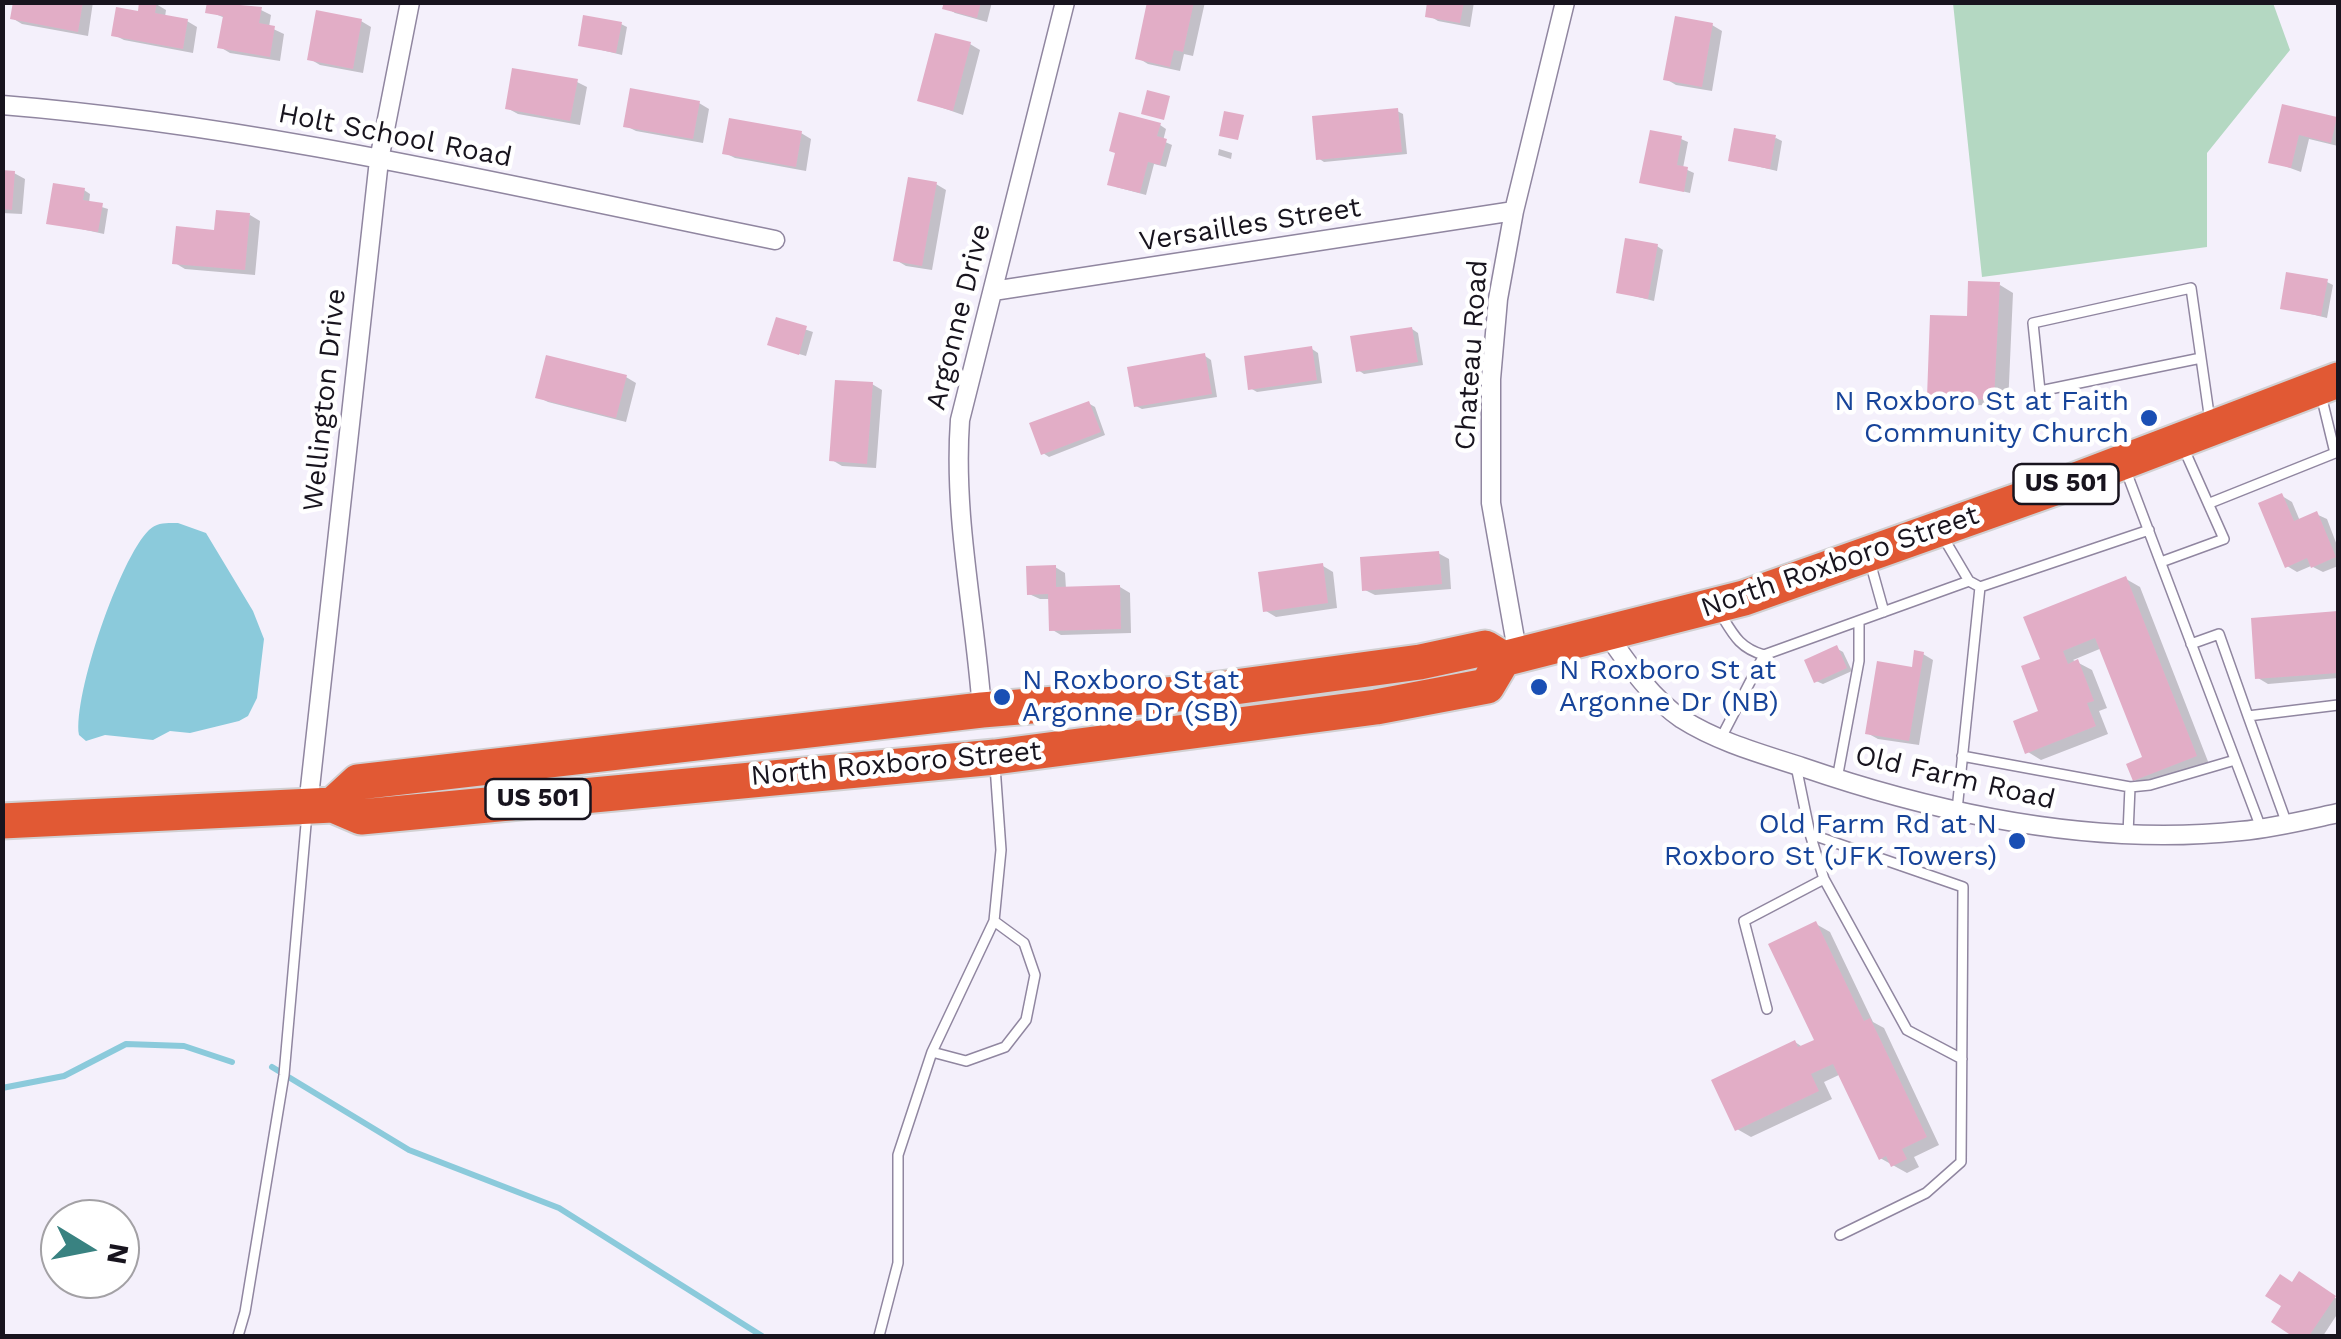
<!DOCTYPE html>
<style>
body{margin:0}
#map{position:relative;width:2341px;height:1339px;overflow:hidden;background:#f4f0fb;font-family:"Work Sans",sans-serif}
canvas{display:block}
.frame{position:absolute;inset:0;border:5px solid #18141e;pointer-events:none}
.north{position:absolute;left:40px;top:1199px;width:100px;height:100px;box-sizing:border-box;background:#fff;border:2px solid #a3a1a5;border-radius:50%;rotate:100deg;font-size:28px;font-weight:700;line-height:40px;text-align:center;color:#18141e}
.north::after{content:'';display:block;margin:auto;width:35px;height:45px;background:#398281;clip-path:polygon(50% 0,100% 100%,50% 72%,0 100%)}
</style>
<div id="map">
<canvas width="2341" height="1339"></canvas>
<div class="frame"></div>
<div class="north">N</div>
</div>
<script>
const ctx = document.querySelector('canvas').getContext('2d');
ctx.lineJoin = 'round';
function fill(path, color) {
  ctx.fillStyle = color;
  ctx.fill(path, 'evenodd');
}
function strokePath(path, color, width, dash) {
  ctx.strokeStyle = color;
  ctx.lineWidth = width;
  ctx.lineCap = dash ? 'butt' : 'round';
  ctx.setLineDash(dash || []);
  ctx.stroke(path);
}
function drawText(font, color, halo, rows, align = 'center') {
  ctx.font = font + ' "Work Sans",sans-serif';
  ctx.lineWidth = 9;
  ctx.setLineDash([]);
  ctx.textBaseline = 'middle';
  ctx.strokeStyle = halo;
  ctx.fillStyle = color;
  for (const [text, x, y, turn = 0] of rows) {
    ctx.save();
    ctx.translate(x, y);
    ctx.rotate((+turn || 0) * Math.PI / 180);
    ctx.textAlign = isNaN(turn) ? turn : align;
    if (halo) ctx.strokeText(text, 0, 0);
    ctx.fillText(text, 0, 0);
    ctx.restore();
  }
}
fill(new Path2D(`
 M1953,3H2273L2290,50L2207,153V247L1982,277Z`), '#b4d8c2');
fill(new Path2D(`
 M178,523L206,533L253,611L264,639L257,698L248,716L239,721L190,733L170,731L153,740L105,735L86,741L79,735C73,695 120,558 149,530C157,522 168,523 178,523Z`), '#8bcadb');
fill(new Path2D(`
 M15,2H93L88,36L22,24L12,18Z
 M209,2H241L240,6L261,10L271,15L269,27L284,34L280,61L230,53L220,47L225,18L208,11Z
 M946,2H992L987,22L955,13L945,7Z
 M1150,2H1205L1193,56L1184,54L1180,71L1148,64L1138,58Z
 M1430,2H1474L1470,27L1438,21L1428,15Z
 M156,4L166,10L165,17L187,21L197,27L193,53L124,40L114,35Z
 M361,21L371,27L363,73L320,65L310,59Z
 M621,24L627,27L622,55L581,45Z
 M1712,25L1722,31L1712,91L1676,85L1666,79Z
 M970,44L980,50L963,115L920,100Z
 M577,82L587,87L580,125L518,114L507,108Z
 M699,103L709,109L703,143L636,131L626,126Z
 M2284,107L2338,121V146L2309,139L2301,172L2271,161Z
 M1397,111L1403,114L1407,154L1324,162L1318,158Z
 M1160,125L1166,129L1163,141L1172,145L1166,167L1154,164L1146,195L1116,187Z
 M801,133L811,139L806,171L735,158L725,153Z
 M1776,138L1782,141L1777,171L1731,160Z
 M1681,139L1688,142L1683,168L1694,173L1690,193L1642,182Z
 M1219,149L1232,153L1231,159L1218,155Z
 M2,173H14L25,179L22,214L2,213Z
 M936,184L946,190L932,270L906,266L896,260Z
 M84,190L90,194L89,203L108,209L104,234L49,222Z
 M250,215L260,221L255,275L185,269L175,263Z
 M1657,246L1663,250L1654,301L1618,292Z
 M2327,282L2333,285L2327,318L2282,307Z
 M2000,285L2013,293L2008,406L1943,404L1929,396L1969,319Z
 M777,320L813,332L806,356L776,347Z
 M1412,329L1418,333L1423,365L1364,374L1358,370Z
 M1312,349L1318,353L1322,383L1257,392L1250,388Z
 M1205,356L1211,360L1217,397L1142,409L1136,406Z
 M626,377L636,383L626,422L548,402L538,397Z
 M872,384L882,390L876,468L842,466L832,460Z
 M1088,403L1095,407L1105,435L1049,457L1043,453Z
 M2282,496L2292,502L2300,521L2316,514L2327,519L2338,548V566L2323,572L2311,566L2297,572L2287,566Z
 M1438,553L1449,559L1451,589L1375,595L1365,590Z
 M1323,566L1333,572L1337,608L1276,617L1266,611Z
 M1055,567L1065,573L1066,589L1120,587L1130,593L1131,633L1061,635L1051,629L1050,599H1040L1029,594Z
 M2126,579L2140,587L2209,764L2149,788L2135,780L2146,759L2102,648L2073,660L2092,670L2107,708L2099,711L2108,734L2041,760L2028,752L2042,712L2043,660Z
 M2338,614V678L2268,684L2258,678L2254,620Z
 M1836,648L1843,652L1852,671L1823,684L1816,681Z
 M1923,654L1933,660L1919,745L1878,739L1867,733Z
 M1816,924L1830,932L1873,1022L1884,1028L1939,1145L1914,1157L1919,1167L1907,1173L1880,1158L1841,1074L1824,1082L1832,1099L1751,1137L1737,1129L1795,1042L1804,1048L1817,1041Z
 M2310,1280L2338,1300V1313L2323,1336H2297L2274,1321L2293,1284Z`), '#0003');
strokePath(new Path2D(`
 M272,1067L409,1150L559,1208L762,1336
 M2,1088L64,1076L126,1044L184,1046L232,1062`), '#8bcadb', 6);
fill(new Path2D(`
 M13,2H83L78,32L10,19Z
 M139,2H157L155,13L188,19L183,49L111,36L116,7L138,11Z
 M207,2L262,7L259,23L275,26L270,57L217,48L223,16L205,13Z
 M944,2H981L977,18L942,9Z
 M1147,2H1194L1183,52L1174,50L1170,67L1135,59Z
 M1427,2H1464L1460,23L1425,17Z
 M316,10L362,19L353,69L307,60Z
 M583,15L622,22L616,53L578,46Z
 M1675,16L1713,23L1702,87L1663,80Z
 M935,33L971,42L953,111L917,101Z
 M512,68L578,79L570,121L505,109Z
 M630,88L700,101L693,139L623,127Z
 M1147,90L1170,96L1164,120L1141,114Z
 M2282,104L2337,117L2331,143L2299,135L2291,168L2268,163Z
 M1398,108L1402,152L1316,160L1312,116Z
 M1224,111L1244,115L1238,140L1219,136Z
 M1119,112L1161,123L1157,136L1167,139L1160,165L1148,162L1140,193L1107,185L1115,153L1109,151Z
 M729,118L802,131L796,167L722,154Z
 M1734,128L1776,135L1770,169L1728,161Z
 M1650,130L1682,136L1677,165L1688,167L1684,192L1639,183Z
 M2,170L15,171L12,210L2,209Z
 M908,177L937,182L922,266L893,261Z
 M53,183L85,188L83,200L103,203L98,232L46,224Z
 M216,210L250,213L245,270L172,264L176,226L214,230Z
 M1625,238L1658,244L1648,299L1616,293Z
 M2286,272L2328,279L2321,316L2280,309Z
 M1968,281L2000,282L1994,400L1927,397L1930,315L1967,316Z
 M776,317L807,326L799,355L767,345Z
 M1412,327L1418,362L1356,372L1350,336Z
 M1312,346L1317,380L1248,390L1244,356Z
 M1205,353L1212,394L1134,407L1127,367Z
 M546,355L627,375L616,418L535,398Z
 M835,380L873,382L867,464L829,461Z
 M1089,401L1101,432L1041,455L1029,423Z
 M2282,493L2294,521L2317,511L2336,557L2311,568L2307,558L2285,568L2258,503Z
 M1439,551L1442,584L1362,591L1360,557Z
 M1323,563L1328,603L1263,612L1258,572Z
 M1056,565V587L1120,585L1121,629L1049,631L1048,594L1027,595L1026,566Z
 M2126,576L2197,756L2133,781L2126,764L2142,757L2095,638L2063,651L2068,664L2078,659L2094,701L2087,703L2096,726L2025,754L2013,721L2038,711L2021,666L2040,659L2023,617Z
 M2338,611V673L2255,679L2251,618Z
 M1837,645L1847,668L1814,683L1804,660Z
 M1914,650L1924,652L1909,741L1865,734L1877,661L1912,667Z
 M1816,921L1864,1021L1870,1018L1927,1137L1902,1149L1907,1159L1891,1167L1886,1156L1879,1160L1833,1064L1811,1074L1819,1091L1735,1131L1711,1080L1795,1040L1798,1047L1814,1040L1768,944Z
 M2299,1271L2336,1296L2309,1336H2292L2271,1322L2281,1306L2265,1296L2280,1274L2292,1282Z`), '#e2adc6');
const lane = new Path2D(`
 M2201,358L2040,391L2033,323L2191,288L2210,421
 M2126,471L2261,828
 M2210,503L2335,453L2321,395
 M1943,537L1969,581L1980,587L2149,530
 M1870,562L1884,612
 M2161,562L2224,539L2183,447
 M1720,613C1733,634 1739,648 1764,655L1969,581
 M2191,644L2219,634L2248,716
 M1721,738L1764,655
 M1962,756L2130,787L2150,785L2235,760
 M1837,779L1859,661V621
 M1957,810L1980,587
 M2287,824L2248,716L2338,705
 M1810,834L1963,887L1961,1162L1926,1193L1840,1235
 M2128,834L2130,787
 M1824,879L1907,1030L1962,1059
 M1767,1009L1744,921L1824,879L1810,834L1796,766
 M932,1052L966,1061L1005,1047L1026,1020L1035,975L1024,943L994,921
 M238,1336L245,1312L284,1075L307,813
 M879,1336L898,1263V1155L932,1052L994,921L1001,850L995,766`);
const street = new Path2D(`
 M2,105C263,126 519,188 775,240
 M993,291L1514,211
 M1607,634C1628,664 1651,698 1682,719C1718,742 1762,754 1802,767C1942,815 2093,847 2241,831C2274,828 2306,820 2338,813
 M1518,656L1491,503V379L1498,299L1514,211L1565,2
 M982,710C975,612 953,518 960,420L1065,2
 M308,806L379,160L410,2`);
const highway = new Path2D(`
 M333,805L358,782L982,710L1190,693L1420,662L1485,648L1503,659L1744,598L2060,486L2338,380
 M2,821L333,805L361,817L995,757L1376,707L1487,686L1503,659`);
strokePath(lane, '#9086a0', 12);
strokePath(street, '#9086a0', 21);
strokePath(highway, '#d1d0d2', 39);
strokePath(lane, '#fff', 9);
strokePath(street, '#fff', 18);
strokePath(highway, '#e15934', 35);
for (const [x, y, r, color] of [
 [2149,418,10,"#1a4fb4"],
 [1539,687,10,"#1a4fb4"],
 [1002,697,10,"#1a4fb4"],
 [2017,841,10,"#1a4fb4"]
]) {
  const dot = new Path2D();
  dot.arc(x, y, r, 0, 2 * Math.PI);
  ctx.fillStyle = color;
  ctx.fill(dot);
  strokePath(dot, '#fff', 4);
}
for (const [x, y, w] of [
 [2066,484,105],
 [538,799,105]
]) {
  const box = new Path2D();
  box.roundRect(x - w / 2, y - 20, w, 40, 8);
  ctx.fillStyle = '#fff';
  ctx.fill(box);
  strokePath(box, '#18141e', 2.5);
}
drawText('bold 25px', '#18141e', null, [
 ["US 501",2066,484],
 ["US 501",538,799]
]);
drawText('28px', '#18141e', '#fff', [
 ["Holt School Road",395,136,11],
 ["Versailles Street",1250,225,-9],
 ["Argonne Drive",959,317,-76],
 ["Chateau Road",1472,355,-86],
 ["Wellington Drive",325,400,-84],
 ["North Roxboro Street",1840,562,-19],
 ["North Roxboro Street",896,764,-5],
 ["Old Farm Road",1955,778,13]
]);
drawText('28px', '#164399', '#fff', [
 ["N Roxboro St at Faith",2129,402],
 ["Community Church",2129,434],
 ["N Roxboro St at",1559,671,"left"],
 ["Argonne Dr (NB)",1559,703,"left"],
 ["N Roxboro St at",1022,681,"left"],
 ["Argonne Dr (SB)",1022,713,"left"],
 ["Old Farm Rd at N",1997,825],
 ["Roxboro St (JFK Towers)",1997,857]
], 'right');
</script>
